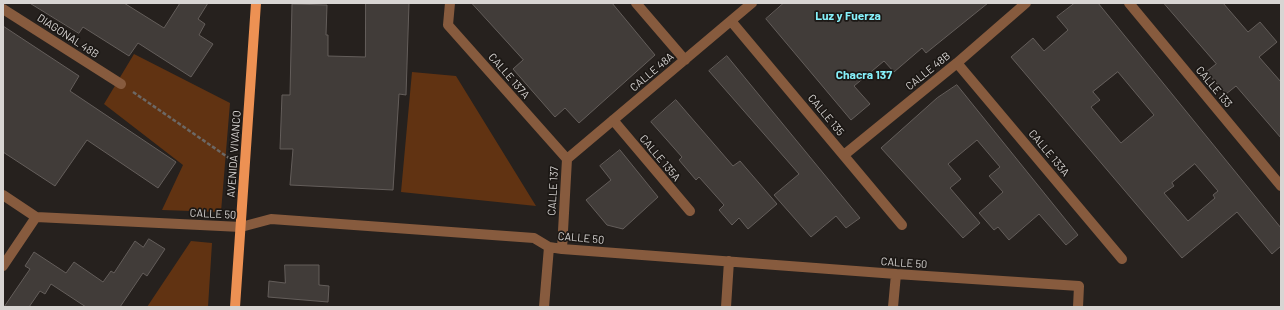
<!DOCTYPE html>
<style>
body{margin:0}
#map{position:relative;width:1284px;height:310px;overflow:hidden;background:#26211e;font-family:Barlow,sans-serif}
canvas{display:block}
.frame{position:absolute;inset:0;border:4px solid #d8d5d3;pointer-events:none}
</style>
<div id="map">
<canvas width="1284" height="310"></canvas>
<div class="frame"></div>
</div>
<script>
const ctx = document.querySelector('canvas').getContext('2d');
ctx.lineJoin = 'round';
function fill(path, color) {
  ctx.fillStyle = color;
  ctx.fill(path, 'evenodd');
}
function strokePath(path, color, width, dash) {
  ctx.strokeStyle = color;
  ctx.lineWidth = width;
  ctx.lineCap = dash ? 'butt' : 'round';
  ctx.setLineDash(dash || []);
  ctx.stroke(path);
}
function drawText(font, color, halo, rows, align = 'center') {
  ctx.font = font + ' Barlow,sans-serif';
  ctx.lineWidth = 3.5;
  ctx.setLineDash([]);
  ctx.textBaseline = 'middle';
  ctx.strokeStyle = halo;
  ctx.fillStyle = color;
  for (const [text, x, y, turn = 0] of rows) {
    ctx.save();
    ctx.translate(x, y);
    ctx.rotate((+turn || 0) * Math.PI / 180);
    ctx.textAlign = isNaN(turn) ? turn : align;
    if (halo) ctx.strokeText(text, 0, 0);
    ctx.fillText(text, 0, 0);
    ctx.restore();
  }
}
fill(new Path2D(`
 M134,54L230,103L221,212L162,210L183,165L104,104Z
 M412,72L456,76L536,206L401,192Z
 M191,241L212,243L208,307H147Z`), '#613312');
const building = new Path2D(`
 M30,3H124L164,28L180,3H208L198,19L205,24L199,35L213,44L191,77L138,43L129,56L83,27L79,33Z
 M366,3H409L406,95L399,94L393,190L290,185L293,149H280L282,95H290L292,4L327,5L326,35H328V56L365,57Z
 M472,3H612L655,55L579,123L565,108L555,117L513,69L523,60Z
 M784,3H988L926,53L922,48L894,72L884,61L854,86L870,104L851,120L766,19Z
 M1075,3H1098L1281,228V246L1272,254L1237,212L1182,258L1011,57L1033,38L1044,51L1068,30L1057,17ZM1118,72L1154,115L1121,143L1091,107L1100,100L1093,92ZM1195,164L1218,191L1213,195L1215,198L1188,221L1164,193L1174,186L1172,183Z
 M1164,3H1223L1248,32L1260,22L1277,42L1259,57L1281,82V138L1236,86L1226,94L1206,72L1216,64Z
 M3,26L79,76L70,91L176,162L158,188L87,140L55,186L3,152Z
 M727,56L860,218L846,228L836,216L811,237L774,195L799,174L709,71Z
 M957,85L1078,235L1066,245L1039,214L1009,240L998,227L994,230L979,213L1003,192L989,176L1000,167L977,140L948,164L961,179L950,188L980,223L963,238L881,148L937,98Z
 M676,100L733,166L740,161L777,204L748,229L739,218L732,225L719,210L724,205L699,177L696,180L679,160L682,157L651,122Z
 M620,150L658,197L623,229L607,225L586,200L611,180L600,166Z
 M149,239L165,249L147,276L143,273L120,307H86L51,284L45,294L40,291L29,307H4L30,269L25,266L34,252L66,273L74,262L103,282L111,271L114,273L135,241L143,247Z
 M285,265H319V285L329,286L328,302L268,297L269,281L285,283Z`);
fill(building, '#413c39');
strokePath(building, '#645e5b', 1);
strokePath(new Path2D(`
 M133,92L229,158`), '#6c6865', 2.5, [4, 2]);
strokePath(new Path2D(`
 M450,3L448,25L567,159
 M636,3L685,60
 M1129,3L1281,186
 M3,9L121,84
 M731,21L902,225
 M957,63L1122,259
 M613,120L690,211
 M844,155L957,63L1026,3
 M567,159L752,3
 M3,195L36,217
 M36,217L241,227L271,219L534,238L549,247L562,249L896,274L1079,286L1078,307
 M562,249L567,159
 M3,266L36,217
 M544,307L549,247
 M726,307L729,261
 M893,307L896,274`), '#875b3e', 10);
strokePath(new Path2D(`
 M235,307L256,3`), '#ed9153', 10);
drawText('11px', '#d8d5d3', '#1c1815', [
 ["DIAGONAL 48B",68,36,33],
 ["CALLE 48B",928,71,-39],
 ["CALLE 48A",652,72,-40],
 ["CALLE 137A",509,76,49],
 ["CALLE 133",1214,87,50],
 ["CALLE 135",826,115,50],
 ["CALLE 133A",1049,153,50],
 ["AVENIDA VIVANCO",234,154,-86],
 ["CALLE 135A",660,158,50],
 ["CALLE 137",553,191,-87],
 ["CALLE 50",213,214,3],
 ["CALLE 50",581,238,5],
 ["CALLE 50",904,263,4]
]);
drawText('bold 12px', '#86f1fb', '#1c1815', [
 ["Luz y Fuerza",848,16],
 ["Chacra 137",864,75]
]);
</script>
